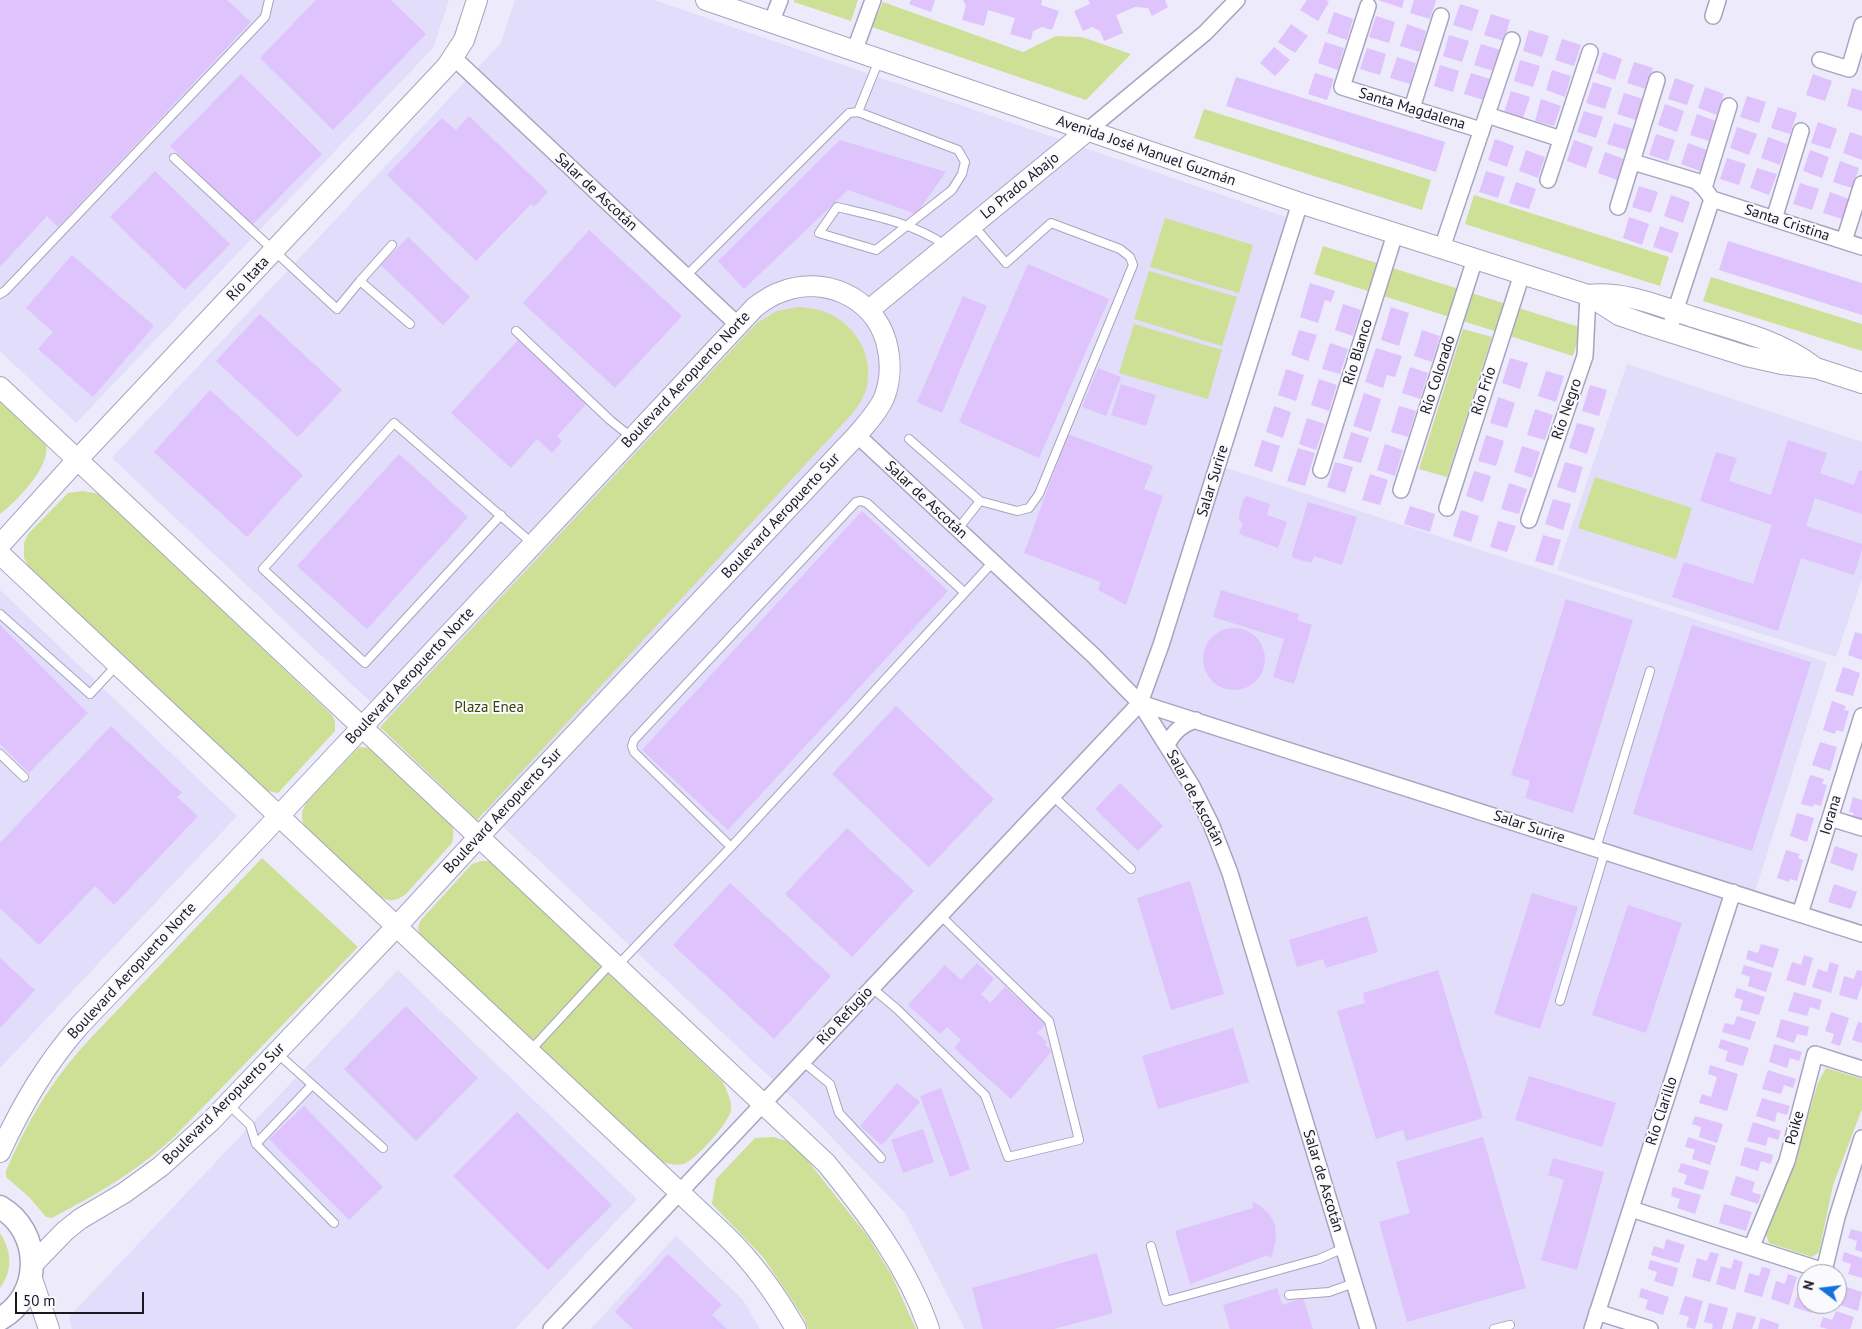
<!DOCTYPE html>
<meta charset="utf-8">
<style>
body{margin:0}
#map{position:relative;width:1862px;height:1329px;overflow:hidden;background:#eceafb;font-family:"PT Sans",sans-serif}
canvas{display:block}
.north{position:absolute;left:1797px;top:1264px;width:50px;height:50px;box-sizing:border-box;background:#f9f9fe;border:1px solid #9f9fa6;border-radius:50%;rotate:285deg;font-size:14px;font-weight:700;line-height:20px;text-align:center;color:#191822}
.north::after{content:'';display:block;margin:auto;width:18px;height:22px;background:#1372db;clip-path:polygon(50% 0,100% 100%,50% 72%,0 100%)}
.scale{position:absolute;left:15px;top:1292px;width:129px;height:22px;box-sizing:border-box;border:2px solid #191822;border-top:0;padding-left:6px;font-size:15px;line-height:18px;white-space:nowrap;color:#191822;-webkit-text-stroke:4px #f9f9fe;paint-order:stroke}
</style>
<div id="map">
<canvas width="1862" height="1329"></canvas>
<div class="north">N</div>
<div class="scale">50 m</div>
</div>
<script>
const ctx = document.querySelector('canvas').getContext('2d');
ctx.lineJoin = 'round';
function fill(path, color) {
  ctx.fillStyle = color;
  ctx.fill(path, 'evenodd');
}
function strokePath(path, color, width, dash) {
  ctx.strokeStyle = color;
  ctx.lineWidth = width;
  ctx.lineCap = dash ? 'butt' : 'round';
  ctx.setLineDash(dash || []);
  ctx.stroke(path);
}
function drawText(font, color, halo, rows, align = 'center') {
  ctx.font = font + ' "PT Sans",sans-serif';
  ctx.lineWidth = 4;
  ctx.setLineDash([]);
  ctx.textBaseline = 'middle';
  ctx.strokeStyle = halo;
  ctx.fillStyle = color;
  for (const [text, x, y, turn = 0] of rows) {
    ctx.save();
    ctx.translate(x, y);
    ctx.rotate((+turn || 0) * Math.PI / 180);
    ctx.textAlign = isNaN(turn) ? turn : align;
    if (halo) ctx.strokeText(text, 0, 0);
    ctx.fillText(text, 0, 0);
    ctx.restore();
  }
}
fill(new Path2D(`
 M0,0H449L433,48L76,423L0,351Z
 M515,0H654L1289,218L1214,464L1827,662L1755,892L1726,883L1586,1329H965L905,1213L807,1112L481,806L112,458L501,43Z
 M1627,364L1862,442V579L1836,657L1557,570Z
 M0,590L237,816L0,1068Z
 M398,970L637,1199L515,1329H72L69,1317Z
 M676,1236L743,1300L760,1329H591Z`), '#e1ddfa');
fill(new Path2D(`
 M794,0H858L851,21L794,2Z
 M883,2L1023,52L1056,36L1082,37L1131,54L1086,100L872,27Z
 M1204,109L1431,180L1422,210L1194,138Z
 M1474,195L1669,257L1660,286L1465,224Z
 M1165,218L1253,245L1239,293L1150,267Z
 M1323,246L1582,328L1573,356L1314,274Z
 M1149,271L1237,297L1222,346L1134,319Z
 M1711,277L1862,324V351L1703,301Z
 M799,307C806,308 815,308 822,311C851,320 871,349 868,379C867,393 860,404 852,414L477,820L380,727L757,323L777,311Z
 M1134,324L1222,350L1208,399L1119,373Z
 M1463,329L1492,337L1447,477L1419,469Z
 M0,399C10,408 42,434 46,446C51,466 15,503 0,514Z
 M1595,477L1692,508L1676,559L1578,528Z
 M83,491L100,494L332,715L335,721V731L278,793L267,791L30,569L24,558V543L28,534L68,493Z
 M359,747L368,748L377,751L451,821C454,830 454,835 452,843L405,895C394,902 389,902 378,896L307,831C301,820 300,814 306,803Z
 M262,858L358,947L174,1137C136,1172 97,1194 52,1218L46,1217L30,1198L6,1177V1171C28,1120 50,1083 87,1042Z
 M481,861H490L723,1082C726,1090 732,1100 731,1109C731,1121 694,1162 683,1164C675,1166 666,1163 659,1161L419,933L418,927L421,920L472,864Z
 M1826,1068L1862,1079V1109L1833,1185L1819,1252L1812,1257L1769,1243L1766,1234L1792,1167L1818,1083Z
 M773,1137L787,1141L804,1156L869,1238L892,1276L916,1329H808L804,1318L763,1257L712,1204L716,1179L755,1138Z
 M0,1233C12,1251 13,1271 0,1288Z`), '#cee095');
fill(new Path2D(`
 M0,0H227L251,22L58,227L47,216L0,267Z
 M316,0H391L426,34L333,130L260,58Z
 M911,0H935L931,12L909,4Z
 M963,0H1042L1041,5L1059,11L1052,30L1042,27L1033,31L1031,40L1010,34L1015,18L988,10L984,26L962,20L966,6Z
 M1088,0H1165L1168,7L1152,16L1148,8L1135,7L1116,15L1123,33L1104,41L1100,31L1092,27L1083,31L1074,11L1090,4Z
 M1307,0H1326L1329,2L1318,21L1300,10Z
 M1378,0H1404L1402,8Z
 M1414,0H1436L1430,19L1410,13Z
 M1460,4L1479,10L1472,31L1453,25Z
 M1334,12L1353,19L1347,40L1327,33Z
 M1491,14L1510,20L1504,41L1484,35Z
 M1376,16L1395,22L1389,43L1369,37Z
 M1291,24L1308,36L1295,53L1278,42Z
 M1407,24L1426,31L1420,52L1400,46Z
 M1529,30L1549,36L1542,57L1523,51Z
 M1449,35L1469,41L1462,62L1443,56Z
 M1562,39L1581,45L1574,66L1555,60Z
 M1325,42L1344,48L1338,70L1318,63Z
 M1481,44L1500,50L1493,71L1474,65Z
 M1274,47L1290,60L1275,76L1260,63Z
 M1367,48L1386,54L1380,75L1360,69Z
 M1603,52L1622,59L1615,80L1596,73Z
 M1397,57L1416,63L1410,84L1390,78Z
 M1520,60L1540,66L1533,87L1514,81Z
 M1634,62L1653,68L1646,89L1627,83Z
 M1440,65L1459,71L1453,92L1434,86Z
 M1552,70L1571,76L1565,97L1546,90Z
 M1315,73L1334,79L1327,100L1308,94Z
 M1471,73L1490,79L1484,100L1464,94Z
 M241,74L322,154L251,226L170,146Z
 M1813,74L1832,81L1825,101L1806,95Z
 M1236,77L1445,142L1436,172L1226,106Z
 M1675,78L1694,85L1687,105L1668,99Z
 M1593,82L1612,88L1605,109L1586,103Z
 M1705,87L1724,94L1717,115L1698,108Z
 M1852,88L1862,91V111L1847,106Z
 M1511,91L1530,97L1523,118L1504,112Z
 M1624,93L1643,99L1636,120L1617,114Z
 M1747,96L1766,102L1759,123L1740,117Z
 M1541,99L1561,106L1554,126L1535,121Z
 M1665,104L1684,111L1677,132L1658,125Z
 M1778,107L1797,113L1790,134L1771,128Z
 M1584,111L1603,117L1596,138L1577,132Z
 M1697,114L1716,121L1709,141L1690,135Z
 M469,116L548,192L534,207L531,204L476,261L387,175L442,118L456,130Z
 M1818,122L1837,129L1830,149L1811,143Z
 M1614,123L1633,129L1626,150L1607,144Z
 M1737,127L1757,134L1749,155L1730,148Z
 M1850,132L1862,136V160L1843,153Z
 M1656,134L1675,140L1668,161L1649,155Z
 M1768,137L1787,144L1780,165L1761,158Z
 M1495,139L1514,146L1507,167L1488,160Z
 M840,140L946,172L916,214L848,190L744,289L718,261Z
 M1574,140L1593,147L1586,168L1567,161Z
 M1688,143L1707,150L1700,171L1681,164Z
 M1526,150L1545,157L1538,178L1519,171Z
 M1810,150L1829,157L1822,178L1803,171Z
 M1605,152L1624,159L1617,180L1598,173Z
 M1727,158L1746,164L1739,185L1720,179Z
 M1840,161L1859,168L1852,188L1833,182Z
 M1757,168L1777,174L1769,195L1750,188Z
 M155,171L230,244L185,290L110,217Z
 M1486,171L1505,177L1498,198L1479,192Z
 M1516,182L1536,189L1529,209L1509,203Z
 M1800,183L1819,189L1812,210L1793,204Z
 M1639,186L1658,192L1651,213L1632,207Z
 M1830,192L1849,199L1842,219L1823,213Z
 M1671,195L1690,202L1683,223L1664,216Z
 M1629,217L1649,224L1642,245L1623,238Z
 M1660,226L1679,233L1672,253L1653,247Z
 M589,230L682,316L615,388L523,303Z
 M408,237L470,297L443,325L381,265Z
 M1728,241L1862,283V315L1719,270Z
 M72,255L154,326L93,397L38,349L53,332L26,308Z
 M1028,264L1109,299L1039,458L959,422Z
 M1310,283L1335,291L1331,302L1325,300L1318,323L1300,317Z
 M963,296L987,306L942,413L917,402Z
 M1343,304L1361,310L1353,336L1335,330Z
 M1391,307L1409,313L1399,346L1381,340Z
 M260,314L342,390L298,437L216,361Z
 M1299,330L1317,335L1308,361L1291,355Z
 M1422,330L1440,336L1432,362L1414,356Z
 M518,340L587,403L557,436L562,441L552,453L537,439L511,468L451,413Z
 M1330,343L1348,349L1340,374L1322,369Z
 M1376,348L1402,356L1395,377L1387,375L1383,388L1365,382Z
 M1510,358L1528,363L1520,389L1502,383Z
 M1410,367L1428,373L1420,399L1402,393Z
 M1098,368L1121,377L1106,416L1082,407Z
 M1286,369L1304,375L1296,401L1278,395Z
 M1546,371L1564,376L1556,402L1538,396Z
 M1319,379L1337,385L1329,411L1311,405Z
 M1121,384L1156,395L1146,426L1111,415Z
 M1590,385L1607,390L1599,416L1582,411Z
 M210,390L303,475L247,537L154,452Z
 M1364,393L1381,399L1371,432L1353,426Z
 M1498,397L1515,403L1507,428L1490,423Z
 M1274,406L1291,412L1283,438L1266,432Z
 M1399,406L1416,411L1408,437L1391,432Z
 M1535,409L1553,415L1545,440L1527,435Z
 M1307,418L1325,424L1316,450L1299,444Z
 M1577,423L1595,428L1587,454L1569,448Z
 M1351,432L1369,438L1361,463L1343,458Z
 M1068,434L1153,466L1144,489L1163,496L1126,605L1098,590L1101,582L1024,553Z
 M1486,435L1504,441L1496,466L1478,461Z
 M1262,440L1280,446L1272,472L1254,466Z
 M1788,440L1827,453L1820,473L1854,485L1859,470L1862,471V514L1815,498L1806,526L1862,544V550L1854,575L1801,558L1778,631L1672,597L1684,562L1753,584L1772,525L1700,501L1716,452L1737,458L1729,481L1771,495Z
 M1385,444L1403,450L1395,476L1377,470Z
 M1522,446L1540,452L1532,478L1514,472Z
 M1298,448L1315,453L1305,486L1287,481Z
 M399,454L468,517L367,629L297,566Z
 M1335,462L1353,467L1345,493L1327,487Z
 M1565,462L1583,467L1575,493L1557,487Z
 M1474,471L1491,476L1483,502L1466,496Z
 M1370,474L1388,480L1380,505L1362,500Z
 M1509,483L1527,489L1519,514L1501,509Z
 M1247,496L1270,504L1267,515L1287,522L1278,548L1239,534L1243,523L1239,520L1240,510L1244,498Z
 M1553,499L1571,504L1563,530L1545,524Z
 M1308,502L1357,517L1342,565L1314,556L1311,563L1293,558L1292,554Z
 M1410,506L1435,514L1430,532L1404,524Z
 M1461,510L1479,516L1471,542L1453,536Z
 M862,511L948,591L728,830L642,750Z
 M1498,521L1516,526L1507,552L1490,547Z
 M1543,535L1561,540L1553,566L1535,561Z
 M1221,590L1299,614L1297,620L1312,625L1294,684L1273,677L1284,639L1213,617Z
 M1566,599L1633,620L1573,813L1525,798L1530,781L1511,775Z
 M0,625L88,713L29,773L0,744Z
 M1692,625L1811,662L1752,851L1633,814Z
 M1203 659a31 31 0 1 1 62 0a31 31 0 1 1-62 0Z
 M1855,632L1862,634V660L1848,655Z
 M1843,667L1860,673L1853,696L1835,691Z
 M1832,701L1846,706L1844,710L1849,711L1843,732L1836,730L1835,734L1823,730Z
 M896,706L994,799L929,867L832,774Z
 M111,726L182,793L177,797L198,816L114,905L95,886L39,945L0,908V843Z
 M1820,742L1837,747L1830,771L1812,765Z
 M1810,775L1824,779L1822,784L1827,785L1821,806L1814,804L1813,807L1801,804Z
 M1120,783L1163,826L1138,851L1095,809Z
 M1853,797L1862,800V821L1852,818L1854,813L1849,812Z
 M1797,813L1814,818L1807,842L1790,836Z
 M847,828L914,891L852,957L785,894Z
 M1835,846L1858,854L1853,871L1830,863Z
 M1786,850L1800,854L1798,858L1803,860L1797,881L1790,879L1789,882L1777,878Z
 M1190,881L1224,994L1171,1010L1137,898Z
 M730,883L831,976L774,1039L673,945Z
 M1834,884L1857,892L1851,909L1828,902Z
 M1532,893L1578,907L1540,1029L1494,1014Z
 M1628,905L1682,923L1646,1033L1592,1015Z
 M1367,916L1378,952L1326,968L1323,959L1297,967L1289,940Z
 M1761,944L1779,949L1773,968L1746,959L1748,950L1758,953Z
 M1804,955L1813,958L1805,986L1786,980L1792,962L1801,965Z
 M0,958L35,990L0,1028Z
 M1830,962L1839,965L1831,993L1812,987L1818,969L1827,972Z
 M977,963L994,979L981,994L990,1003L1005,987L1046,1024L1037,1033L1047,1042L1045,1045L1052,1051L1011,1099L954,1048L961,1040L947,1027L940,1034L908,1005L945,965L961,980Z
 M1744,965L1772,973L1766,992L1748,986L1750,977L1741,974Z
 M1438,970L1483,1118L1406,1141L1403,1130L1376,1139L1337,1011L1365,1003L1363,993Z
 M1857,970L1862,971V984L1857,1000L1839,995L1844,976L1854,979Z
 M1737,988L1765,997L1759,1015L1740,1010L1743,1000L1734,997Z
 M1794,992L1822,1000L1819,1010L1810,1007L1807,1016L1788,1011Z
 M406,1006L478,1078L416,1141L344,1069Z
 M1831,1012L1849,1018L1840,1046L1831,1043L1834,1034L1825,1031Z
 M1737,1016L1756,1022L1750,1040L1722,1032L1725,1023L1734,1025Z
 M1781,1019L1809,1027L1807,1036L1797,1034L1794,1043L1776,1037Z
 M1858,1022L1862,1023V1043L1852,1040Z
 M1233,1028L1249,1082L1158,1109L1142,1056Z
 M1721,1039L1749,1048L1743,1066L1725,1061L1728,1051L1718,1048Z
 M1774,1044L1802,1052L1799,1061L1790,1058L1787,1068L1769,1062Z
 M1710,1065L1738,1074L1727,1111L1699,1103L1702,1094L1711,1097L1717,1077L1708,1074Z
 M1768,1070L1796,1079L1793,1088L1784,1085L1781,1094L1762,1089Z
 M1529,1076L1616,1103L1602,1147L1515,1120Z
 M897,1083L920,1102L882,1145L860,1126Z
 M941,1088L970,1169L950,1177L920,1096Z
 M1762,1098L1790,1106L1787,1115L1777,1112L1775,1122L1756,1116Z
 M304,1106L383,1187L349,1220L269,1139Z
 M517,1112L612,1205L548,1270L453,1176Z
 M1695,1116L1723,1124L1717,1143L1699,1137L1701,1127L1692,1124Z
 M1753,1122L1781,1131L1778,1140L1768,1137L1766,1146L1747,1141Z
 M923,1129L934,1162L903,1173L891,1140Z
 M1483,1137L1526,1288L1407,1322L1379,1222L1410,1213L1396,1162Z
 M1688,1137L1716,1146L1710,1165L1692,1159L1695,1149L1685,1147Z
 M1745,1147L1773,1155L1771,1164L1761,1161L1758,1171L1740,1165Z
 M1553,1158L1604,1172L1577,1270L1541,1260L1564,1180L1548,1175Z
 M1681,1163L1709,1171L1703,1190L1684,1184L1687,1175L1678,1172Z
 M1736,1176L1755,1182L1752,1192L1761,1195L1758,1204L1730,1195Z
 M1673,1187L1701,1195L1695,1214L1677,1208L1680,1199L1671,1196Z
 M1252,1202L1259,1205L1270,1215L1275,1225L1276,1239L1272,1256L1270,1258L1268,1255L1190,1284L1175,1231L1253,1208Z
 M1724,1204L1752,1212L1746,1231L1719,1223Z
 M1851,1229L1862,1232V1252L1855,1250L1857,1241L1848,1238Z
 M1666,1239L1685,1245L1679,1263L1651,1255L1654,1246L1664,1249Z
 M1710,1252L1719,1254L1710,1282L1692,1277L1697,1258L1707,1261Z
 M1844,1252L1862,1258V1278L1848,1274L1851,1264L1842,1261Z
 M1097,1253L1113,1313L1054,1329H983L972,1288Z
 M668,1254L722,1305L712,1315L727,1329H633L615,1312Z
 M1734,1259L1743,1262L1735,1290L1716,1284L1721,1266L1731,1269Z
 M1650,1260L1678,1268L1673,1287L1654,1281L1657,1272L1648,1269Z
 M1762,1267L1771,1269L1762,1297L1744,1292L1749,1273L1759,1276Z
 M1788,1274L1797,1277L1789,1305L1771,1299L1776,1281L1785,1284Z
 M1844,1286L1862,1292L1858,1311L1837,1304V1295L1842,1296Z
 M1277,1288L1282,1305L1303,1298L1313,1329H1230L1223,1305Z
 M1641,1288L1669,1297L1663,1315L1645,1309L1648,1300L1639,1297Z
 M1799,1289L1807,1291V1304H1815L1812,1313L1793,1307Z
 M1685,1296L1703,1301L1695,1329L1686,1327L1689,1317L1679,1314Z
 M1709,1303L1728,1308L1722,1329H1712L1713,1324L1704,1322Z
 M1836,1311L1854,1317L1850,1329H1828L1820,1327L1823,1317L1832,1320Z
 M1737,1312L1756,1317L1752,1329H1732Z
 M1761,1318L1779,1324L1778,1329H1758Z`), '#dfc3fc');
const lane = new Path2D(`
 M858,112L879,60
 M174,158L337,309L360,281L410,324
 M686,276L849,113L858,112L958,150L965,162L962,174L952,190L876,250L819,233L837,207C875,216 913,223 945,245
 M360,281L392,245
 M0,294L5,291L265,17L269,0
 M516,331L610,420L631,437
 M909,439L980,501
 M501,515L365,663L263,569L394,423L533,544
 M958,529L980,501L1017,511L1029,508L1039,494L1133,265L1130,257L1120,249L1051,223L1006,263L973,225
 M0,614L90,694L117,665
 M0,754L24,777
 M1053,796L1131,869
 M731,847L634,752L632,746L634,740L856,502L861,501L867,503L964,592
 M1596,848L1650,671
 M617,966L731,847L993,562
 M872,988L897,1009L985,1095L1008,1157L1079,1140L1049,1021L940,915
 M1560,1001L1605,851
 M530,1051L612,962
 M278,1054L383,1148
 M802,1061L830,1084L839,1113L881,1158
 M229,1105L250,1125L256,1144L334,1223
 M256,1144L312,1085
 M1151,1246L1166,1301L1319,1259L1344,1248
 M1289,1295L1329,1292L1354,1283
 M1494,1329L1510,1325`);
const street = new Path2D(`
 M1368,6L1342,87L1481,130
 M1713,16L1718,0
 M771,23L780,0
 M854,52L873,0
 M454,58L738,325
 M1820,60L1849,69L1862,25
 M1412,108L1441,16
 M1487,115L1561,139
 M1087,131L1205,33L1237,0
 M1633,162L1696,181L1704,188L1712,199L1672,321
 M1548,180L1590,52
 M1704,188L1729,106
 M1712,199L1862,247
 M1618,207L1657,80
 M1774,219L1801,131
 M1844,241L1862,184
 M1442,248L1512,40
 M857,435L1094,656L1140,703L1192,786L1211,824L1230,873L1368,1329
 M1321,470L1395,234
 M1401,490L1475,259
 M1447,508L1522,274
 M1529,520L1585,356L1588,295
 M1140,703L1862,934
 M1167,745C1173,732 1182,724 1196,720
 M1830,818L1862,828
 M1800,914L1862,716
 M1631,1209L1824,1271L1837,1217L1862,1138
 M1752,1246L1787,1161L1815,1054L1862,1069
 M1597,1312L1650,1329
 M551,1329L1140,703L1161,645L1300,203
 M1592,1329L1733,892`);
const secondary = new Path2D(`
 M706,0L1300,203L1588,295L1619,315L1651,326L1746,356L1782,364L1816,368L1862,383
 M1588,295C1624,291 1659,306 1693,317C1734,330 1777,339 1813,366
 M869,310L1087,131
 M0,387L826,1163C867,1213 908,1267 929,1329
 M0,545L77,460L447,66L464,40L477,0
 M0,554L725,1235C754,1263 776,1294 796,1329
 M0,1152C22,1105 45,1065 80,1025L263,833L755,307C763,301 771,295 781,292C824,275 873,297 886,341C891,359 891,380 884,398C878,412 867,423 857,435L498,816L397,926L211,1121L160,1167L124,1193L80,1219L65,1231L33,1264
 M31,1276L49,1329`);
const primary = new Path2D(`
 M0,1207C42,1231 43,1295 0,1319`);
strokePath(lane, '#a7a4be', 10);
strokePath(street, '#a7a4be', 18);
strokePath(secondary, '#a7a4be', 22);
strokePath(primary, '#a7a4be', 25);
strokePath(lane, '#fff', 8);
strokePath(street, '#fff', 15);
strokePath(secondary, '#fff', 20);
strokePath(primary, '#fff', 22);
drawText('15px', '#191822', '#f9f9fe', [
 ["Santa Magdalena",1412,109,17],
 ["Avenida José Manuel Guzmán",1146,151,19],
 ["Lo Prado Abajo",1020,186,-39],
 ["Salar de Ascotán",596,192,43],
 ["Santa Cristina",1787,223,18],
 ["Río Itata",248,279,-47],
 ["Río Blanco",1358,352,-73],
 ["Río Colorado",1438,375,-72],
 ["Boulevard Aeropuerto Norte",686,380,-47],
 ["Río Frío",1484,391,-72],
 ["Río Negro",1567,409,-71],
 ["Salar Surire",1213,481,-73],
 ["Salar de Ascotán",926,500,43],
 ["Boulevard Aeropuerto Sur",781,516,-47],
 ["Boulevard Aeropuerto Norte",410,676,-47],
 ["Salar de Ascotán",1195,798,62],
 ["Boulevard Aeropuerto Sur",503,811,-47],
 ["Iorana",1831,815,-73],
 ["Salar Surire",1529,827,18],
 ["Boulevard Aeropuerto Norte",132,971,-47],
 ["Río Refugio",845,1016,-47],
 ["Boulevard Aeropuerto Sur",224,1104,-45],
 ["Río Clarillo",1662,1111,-72],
 ["Poike",1795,1128,-75],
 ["Salar de Ascotán",1323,1181,73]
]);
drawText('15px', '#384205', '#f9f9fe', [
 ["Plaza Enea",489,708]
]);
</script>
